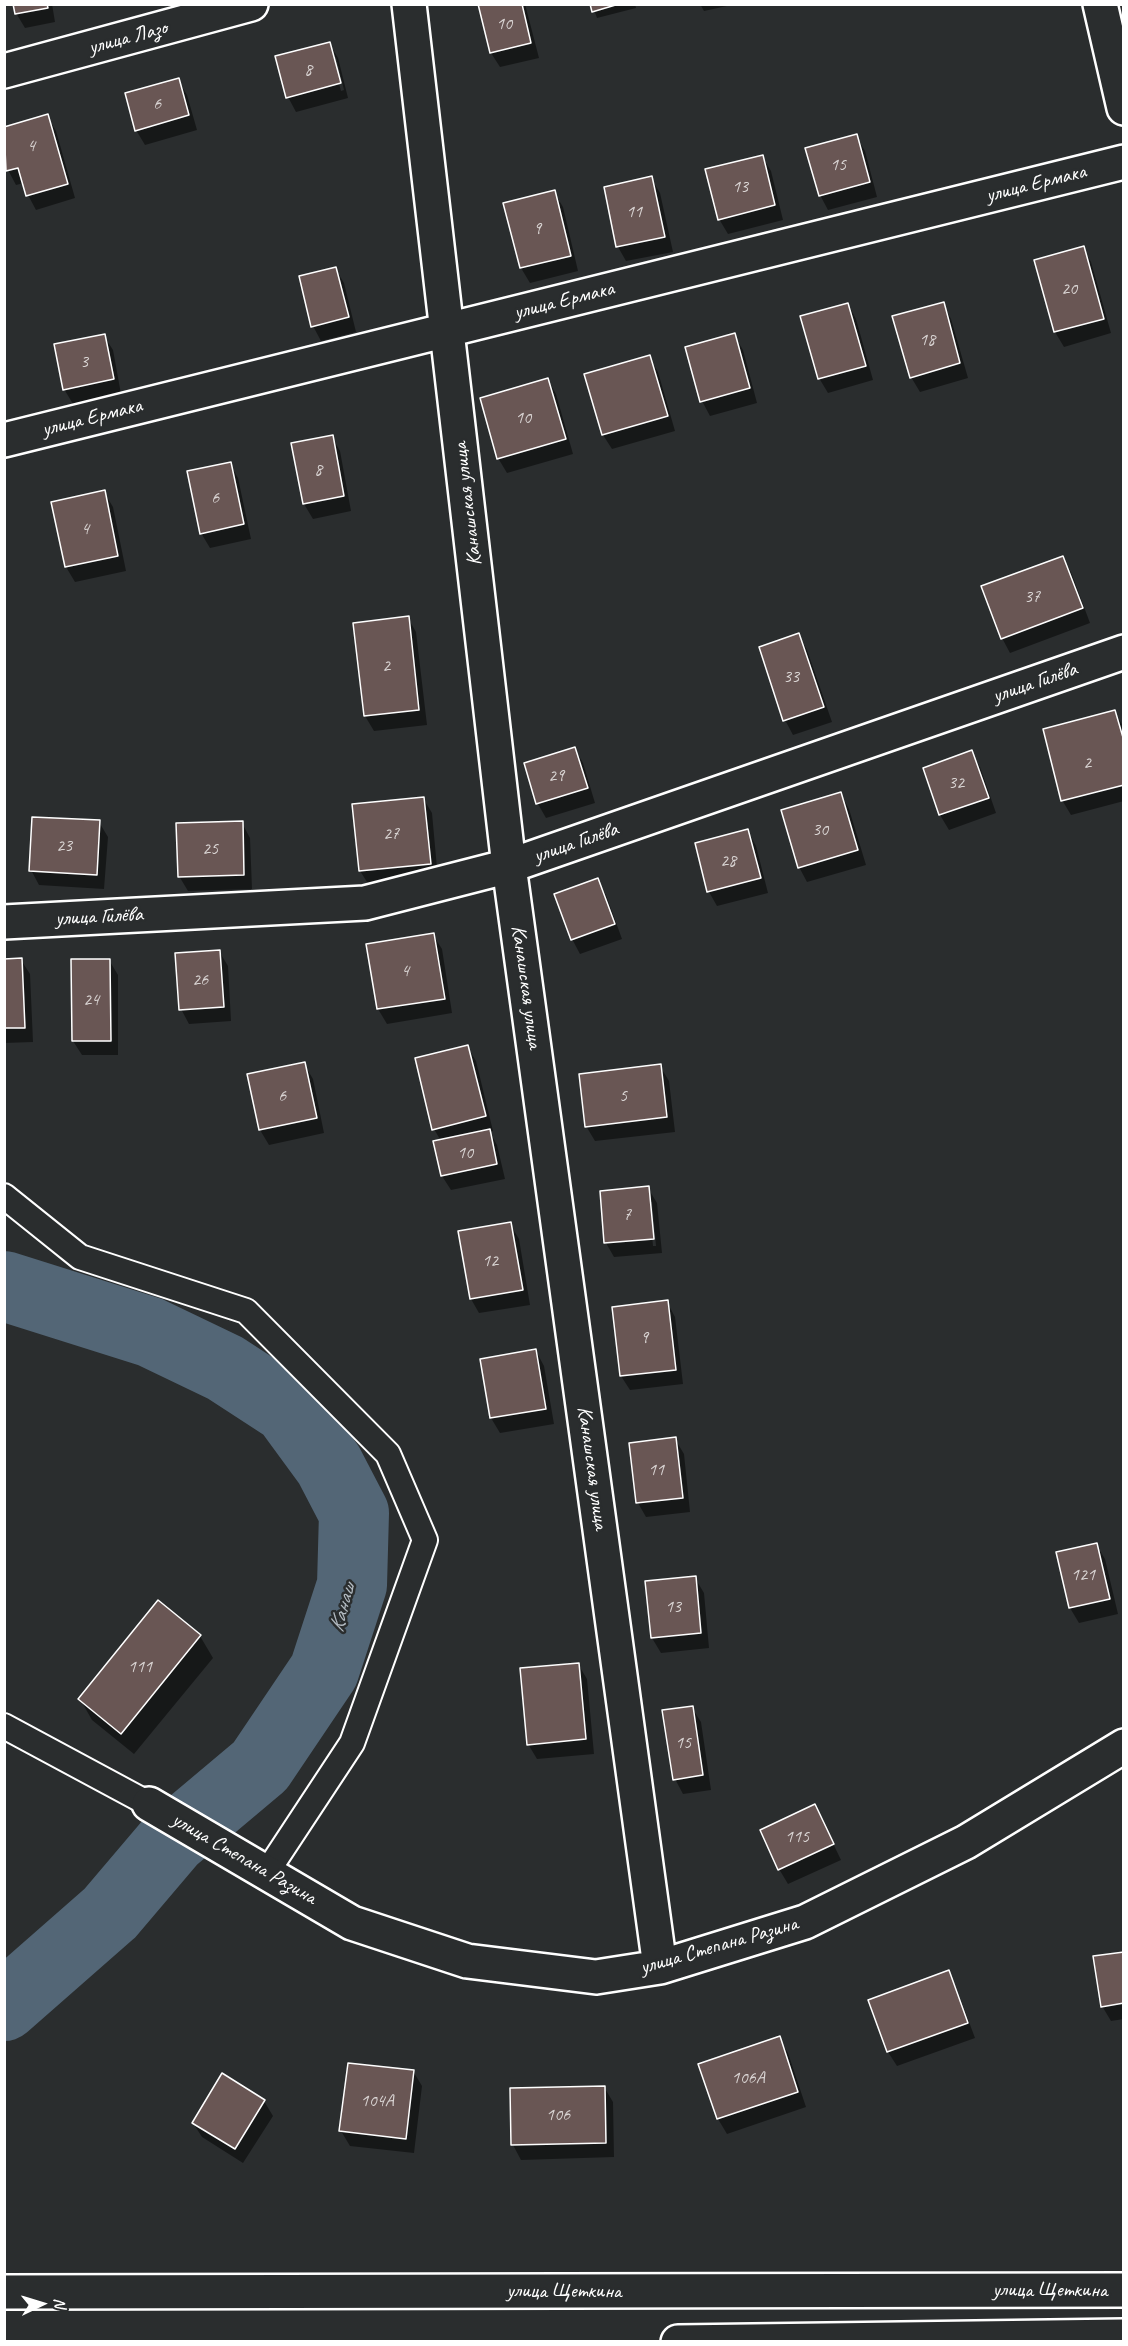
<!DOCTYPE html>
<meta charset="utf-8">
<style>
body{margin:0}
#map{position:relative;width:1128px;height:2346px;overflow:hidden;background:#2a2d2e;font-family:Caveat,sans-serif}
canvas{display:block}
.frame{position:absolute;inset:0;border:6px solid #fff;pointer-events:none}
.north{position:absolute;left:12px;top:2274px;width:60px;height:60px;-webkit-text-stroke:4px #2a2d2e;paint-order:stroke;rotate:86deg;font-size:16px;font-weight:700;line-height:24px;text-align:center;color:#fff}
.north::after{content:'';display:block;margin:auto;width:21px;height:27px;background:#fff;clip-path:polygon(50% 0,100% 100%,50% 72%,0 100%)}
</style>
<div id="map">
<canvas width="1128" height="2346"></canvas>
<div class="frame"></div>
<div class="north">N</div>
</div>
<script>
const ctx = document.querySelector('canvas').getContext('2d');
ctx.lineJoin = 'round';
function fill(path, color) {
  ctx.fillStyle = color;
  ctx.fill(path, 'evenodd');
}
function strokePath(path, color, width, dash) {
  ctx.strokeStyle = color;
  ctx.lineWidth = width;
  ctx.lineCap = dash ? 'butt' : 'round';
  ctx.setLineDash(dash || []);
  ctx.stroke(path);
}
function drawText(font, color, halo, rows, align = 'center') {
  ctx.font = font + ' Caveat,sans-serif';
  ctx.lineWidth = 5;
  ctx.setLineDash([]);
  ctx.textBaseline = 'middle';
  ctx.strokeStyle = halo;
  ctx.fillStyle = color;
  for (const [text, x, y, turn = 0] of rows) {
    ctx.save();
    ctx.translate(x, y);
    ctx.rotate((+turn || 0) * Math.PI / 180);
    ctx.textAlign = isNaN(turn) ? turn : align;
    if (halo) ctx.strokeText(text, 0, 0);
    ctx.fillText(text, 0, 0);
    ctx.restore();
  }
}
fill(new Path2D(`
 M15,4H52L55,22L25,28L16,13Z
 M479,4H525L539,58L500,67L491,53Z
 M592,4H635L636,8L597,18Z
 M700,4H726L727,6L704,11Z
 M329,43L338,58L348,98L296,112L288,97ZM332,57H336L344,90L341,91Z
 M178,80L187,95L197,130L145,145L136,130Z
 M47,116L56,131L75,198L36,210L28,195L24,183L16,185L8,170L4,159V129Z
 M856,136L865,151L877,197L828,210L820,195Z
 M762,156L771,171L783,220L728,234L719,219Z
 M651,178L660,193L673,252L626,261L618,247Z
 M554,192L563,207L578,271L530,283L521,268L505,204Z
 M1083,248L1091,262L1111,333L1064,347L1055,332L1035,261Z
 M335,268L344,283L356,332L321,341L313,326Z
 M848,304L856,319L873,380L828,393L819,378Z
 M943,304L951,319L968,378L920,392L911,377Z
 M734,335L743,350L757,403L710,416L702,401Z
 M104,336L113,350L121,394L73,404L64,389Z
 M649,357L658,372L675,431L612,449L603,435Z
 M548,380L556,394L573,454L507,473L498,458Z
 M332,437L340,451L351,511L313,519L304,504L292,444Z
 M230,464L238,478L251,539L210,548L201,533Z
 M104,492L113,507L126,571L75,582L66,567L53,503Z
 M1063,558L1071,572L1090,623L1010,653L1002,638Z
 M408,618L416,632L427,725L374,731L365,716L355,624Z
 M799,635L807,650L832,722L793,735L785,720Z
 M1115,712L1124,728V801L1071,815L1062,800Z
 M575,749L583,763L595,803L546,818L538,804L525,764Z
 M971,752L980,767L996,813L949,830L940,815L925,769Z
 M841,794L849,809L866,865L807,882L799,867Z
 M423,798L432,813L438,879L369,885L360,871Z
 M99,822L108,837L104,889L39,885L31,870Z
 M242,823L250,838L252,889L188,891L179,876Z
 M748,831L756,846L768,893L717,906L709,892L696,845Z
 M598,880L606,895L622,939L580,954L572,939Z
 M433,935L442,949L452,1013L387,1024L378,1009Z
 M219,951L228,966L231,1021L189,1024L181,1009Z
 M4,960H21L30,974L33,1042L4,1043Z
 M109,960L118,975V1055H82L73,1041Z
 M467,1046L476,1061L493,1131L490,1132L497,1145L505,1179L451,1190L442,1176L441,1141L434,1129Z
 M304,1064L313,1079L324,1133L269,1145L260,1130L249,1075Z
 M660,1066L669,1081L675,1132L595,1141L586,1126Z
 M648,1188L657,1203L662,1253L614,1257L606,1243ZM649,1202H652L656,1246H653Z
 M510,1224L519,1239L530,1305L479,1313L471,1299Z
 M667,1302L675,1317L683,1384L630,1390L621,1376Z
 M536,1351L544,1366L554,1424L500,1433L491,1418L481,1360Z
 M675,1439L684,1454L690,1512L646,1517L638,1503Z
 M1096,1544L1105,1559L1118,1614L1079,1623L1070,1608L1058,1553Z
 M695,1578L704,1593L709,1648L661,1653L652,1638L646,1583Z
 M159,1602L200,1636L213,1658L134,1754L92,1720L80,1699Z
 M578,1664L587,1679L594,1754L537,1759L528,1744Z
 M692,1708L701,1722L711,1790L683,1794L675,1779Z
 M815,1806L841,1860L788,1884L779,1869Z
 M1124,1953V2019L1111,2021L1102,2006Z
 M948,1972L956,1987L975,2038L897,2066L888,2052L870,2000Z
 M779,2038L788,2053L806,2107L727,2134L718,2119L700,2065Z
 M413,2071L422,2086L414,2153L350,2146L341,2131Z
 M604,2087L613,2102L614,2157L521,2160L513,2145Z
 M264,2101L273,2116L243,2163L202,2137L193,2123Z`), '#0007');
strokePath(new Path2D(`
 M4,1286L150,1332L225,1368L288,1409L329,1465L354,1513L352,1585L324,1671L260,1766L172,1840L110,1913L4,2006`), '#536676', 70);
const building = new Path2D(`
 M13,4H47L48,8L15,14Z
 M478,4H522L531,43L490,53Z
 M590,4H619L592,12Z
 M330,42L341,83L286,98L275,56Z
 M179,78L189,115L135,131L125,93Z
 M48,114L68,184L26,196L18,168L6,171L4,127Z
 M857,134L870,182L819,196L805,148Z
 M763,155L775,205L718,220L705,169Z
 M652,176L665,237L616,247L604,187Z
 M555,190L571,256L520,268L503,203Z
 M1084,246L1104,319L1054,332L1034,260Z
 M336,267L349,317L311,327L299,276Z
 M944,302L960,363L910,378L892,316Z
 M848,303L866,366L818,379L800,316Z
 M735,333L750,388L700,402L685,347Z
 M105,334L114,379L63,390L54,344Z
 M650,355L668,416L602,435L584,374Z
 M548,378L566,439L497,459L480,398Z
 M333,435L344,496L303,504L291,443Z
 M231,462L244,524L200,534L187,471Z
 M105,490L118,556L65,567L51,502Z
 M1063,556L1083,608L1001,639L981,586Z
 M409,616L419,710L364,716L353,623Z
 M799,633L824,707L783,721L759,647Z
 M1115,710L1124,741V785L1061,801L1043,729Z
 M575,747L588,788L536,804L524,763Z
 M972,750L989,798L939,815L923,768Z
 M841,792L858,850L798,868L781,810Z
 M424,797L431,864L359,871L352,804Z
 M32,817L100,820L97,875L29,871Z
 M243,821L244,875L178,877L176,823Z
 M748,829L761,878L707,892L695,843Z
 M598,878L615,924L571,940L554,894Z
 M434,933L445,999L377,1009L366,944Z
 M220,950L224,1007L179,1010L175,953Z
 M22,958L25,1028H4V959Z
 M71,959H110L111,1041H72Z
 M468,1045L486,1116L432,1130L415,1058Z
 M305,1062L317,1118L259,1130L247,1074Z
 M661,1064L667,1117L585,1127L579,1074Z
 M490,1129L497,1164L441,1176L433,1141Z
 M649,1186L654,1239L604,1243L600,1191Z
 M511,1222L523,1290L470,1299L458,1231Z
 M668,1300L676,1370L620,1376L612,1307Z
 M536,1349L546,1409L490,1418L480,1359Z
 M676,1437L683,1498L636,1503L629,1443Z
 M1097,1543L1110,1599L1069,1608L1056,1552Z
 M696,1576L701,1633L651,1638L645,1581Z
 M158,1600L201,1635L121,1734L78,1699Z
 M579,1663L586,1739L527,1745L520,1668Z
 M693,1706L703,1775L673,1780L662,1710Z
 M815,1804L834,1844L778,1870L760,1830Z
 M1124,1952V2003L1101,2007L1093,1956Z
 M949,1970L968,2023L887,2052L868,2000Z
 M780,2036L798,2092L717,2119L698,2064Z
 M348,2063L414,2070L406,2139L339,2131Z
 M222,2073L265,2100L235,2149L192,2123Z
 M605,2086L606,2143L511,2145L510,2088Z`);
fill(building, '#695654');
strokePath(building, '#fff', 1.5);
const service = new Path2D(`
 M4,1196L80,1257L246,1311L388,1454L425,1540L352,1743L267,1872
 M4,1726L149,1804`);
const minor = new Path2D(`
 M409,4L509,866L660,1967
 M1100,4L1124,108
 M4,71L251,4
 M4,440L1124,162
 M4,922L365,903L509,866L1124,652
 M149,1804L352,1923L467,1961L596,1977L660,1967L805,1922L966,1842L1124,1746`);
const primary = new Path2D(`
 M4,2292L1124,2290
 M678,2342L1124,2336`);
strokePath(service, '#fff', 28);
strokePath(minor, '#fff', 38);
strokePath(primary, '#fff', 38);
strokePath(service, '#2a2d2e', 24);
strokePath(minor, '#2a2d2e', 33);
strokePath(primary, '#2a2d2e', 33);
drawText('18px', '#dad5d4', null, [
 ["10",504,24],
 ["8",308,70],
 ["6",157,104],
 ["4",31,146],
 ["15",838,165],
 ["13",740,187],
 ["11",634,212],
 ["9",537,229],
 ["20",1069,289],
 ["18",927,340],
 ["3",84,362],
 ["10",523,418],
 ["8",318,470],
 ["6",215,498],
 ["4",85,529],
 ["37",1032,597],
 ["2",386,666],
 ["33",791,677],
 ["2",1087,763],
 ["29",556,776],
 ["32",956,783],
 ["30",820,830],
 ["27",391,834],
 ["23",64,846],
 ["25",210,849],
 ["28",728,861],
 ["4",405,971],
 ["26",200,980],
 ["24",91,1000],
 ["6",282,1096],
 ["5",623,1096],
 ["10",465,1153],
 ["7",627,1215],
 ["12",490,1261],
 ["9",644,1338],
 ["11",656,1470],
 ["121",1083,1575],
 ["13",673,1607],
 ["111",140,1667],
 ["15",683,1743],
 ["115",797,1837],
 ["106А",748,2078],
 ["104А",377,2101],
 ["106",558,2115]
]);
drawText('21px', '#fff', '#2a2d2e', [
 ["улица Лазо",128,38,-15],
 ["улица Ермака",1036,184,-14],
 ["улица Ермака",564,301,-14],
 ["улица Ермака",92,418,-14],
 ["Канашская улица",468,504,-97],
 ["улица Гилёва",1035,683,-19],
 ["улица Гилёва",576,843,-19],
 ["улица Гилёва",99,917,-3],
 ["Канашская улица",526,987,82],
 ["Канашская улица",592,1468,82],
 ["улица Степана Разина",244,1859,30],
 ["улица Степана Разина",719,1946,-16],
 ["улица Щеткина",1050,2290],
 ["улица Щеткина",564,2291]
]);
drawText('italic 22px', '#b2bac1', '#2a2d2e', [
 ["Канаш",343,1608,-75]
]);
</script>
